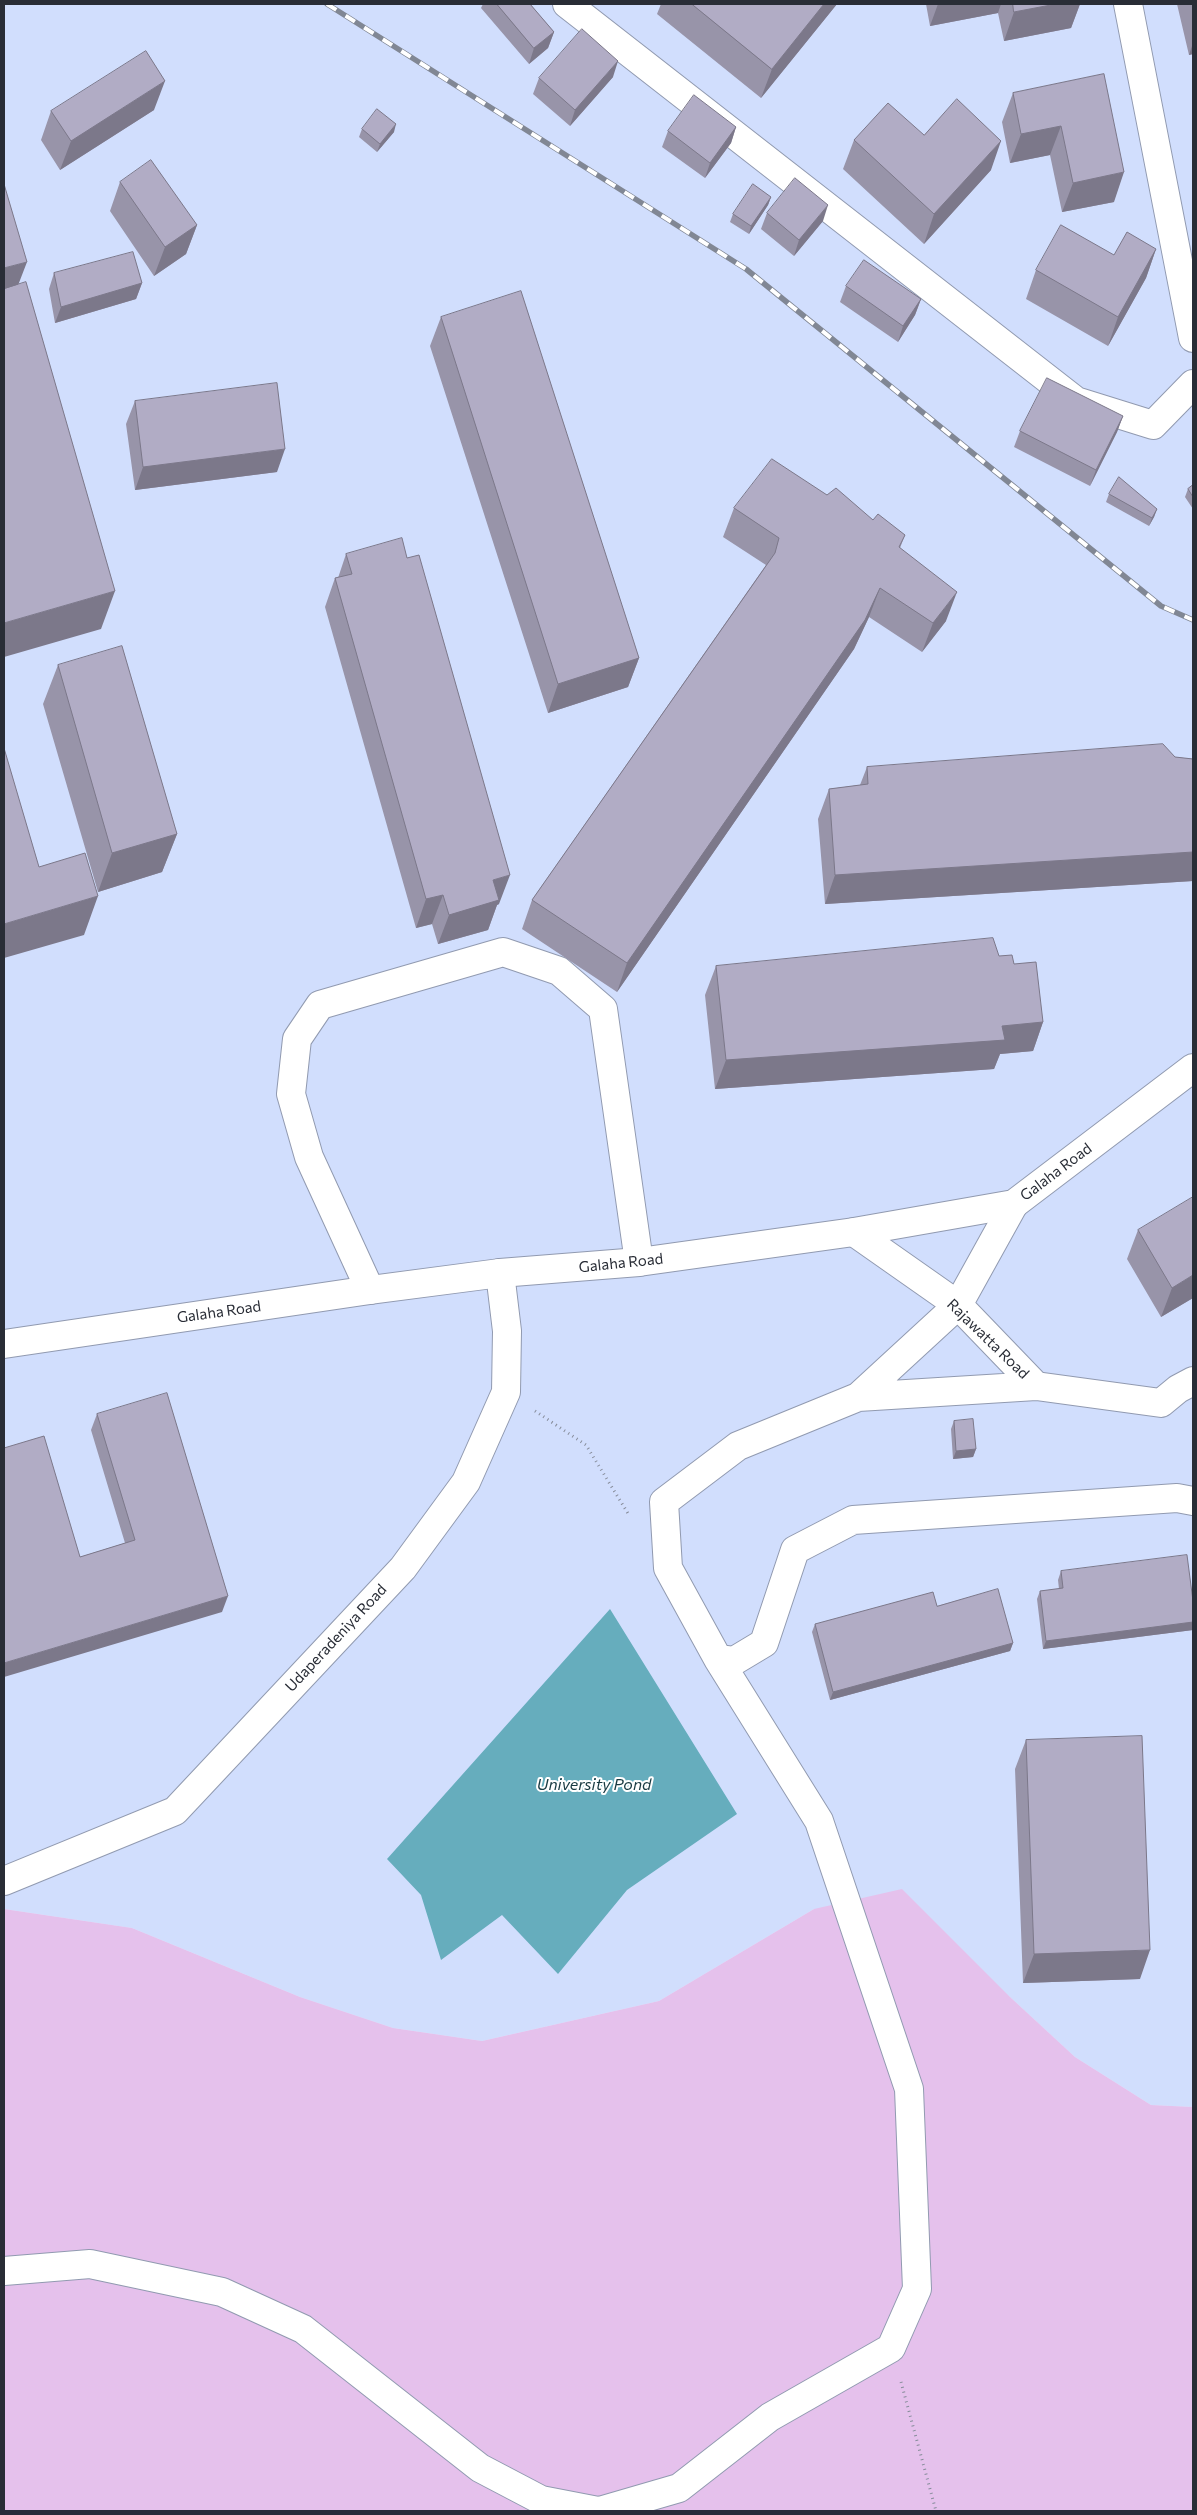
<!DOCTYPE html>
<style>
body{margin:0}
#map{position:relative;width:1197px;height:2515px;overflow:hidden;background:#e1e9fc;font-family:Commissioner,sans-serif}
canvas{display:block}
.frame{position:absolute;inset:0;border:5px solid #292d36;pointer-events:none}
</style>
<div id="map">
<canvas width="1197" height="2515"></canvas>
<div class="frame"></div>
</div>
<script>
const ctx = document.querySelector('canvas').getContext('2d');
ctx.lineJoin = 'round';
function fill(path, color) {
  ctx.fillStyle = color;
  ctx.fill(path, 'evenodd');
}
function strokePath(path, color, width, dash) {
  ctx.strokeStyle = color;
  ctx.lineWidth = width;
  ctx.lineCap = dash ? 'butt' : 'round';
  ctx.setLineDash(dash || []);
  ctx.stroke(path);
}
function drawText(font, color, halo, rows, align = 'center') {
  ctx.font = font + ' Commissioner,sans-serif';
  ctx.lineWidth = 4;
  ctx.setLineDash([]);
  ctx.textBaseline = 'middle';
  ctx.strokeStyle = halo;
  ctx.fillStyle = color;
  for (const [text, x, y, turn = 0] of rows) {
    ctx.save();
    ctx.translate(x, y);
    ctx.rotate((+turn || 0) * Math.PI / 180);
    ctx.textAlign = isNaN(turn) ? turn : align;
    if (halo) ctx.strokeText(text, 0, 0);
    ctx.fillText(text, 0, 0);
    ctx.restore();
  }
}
fill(new Path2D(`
 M4,4H1193V2107L1151,2105L1075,2057L1009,1996L814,1909L659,2001L482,2041L393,2028L300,1997L132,1928L4,1909Z`), '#d1defd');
fill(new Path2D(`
 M902,1889L1009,1996L1075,2057L1151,2105L1193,2107V2511H4V1909L132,1928L300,1997L393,2028L482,2041L659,2001L814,1909Z`), '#e5c1ec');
fill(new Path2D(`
 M610,1609L737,1814L627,1890L558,1974L502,1915L441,1960L421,1895L387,1859Z`), '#66adbd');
const minor = new Path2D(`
 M567,4L1076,401L1153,425L1193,384
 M1128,4L1193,338
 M854,1232L958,1305L1036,1386L1161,1403L1178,1389L1193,1381
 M370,1290L309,1157L291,1094L297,1039L320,1005L503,952L559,971L603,1009L639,1262
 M858,1397L958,1305L1014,1204
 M718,1659L734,1661L764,1643L795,1550L853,1520L1177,1498L1193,1501
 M4,1881L175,1811L403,1568L466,1482L506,1392L507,1331L500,1273
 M4,2271L90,2264L222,2292L303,2329L480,2468L541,2500L598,2511
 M600,2511L679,2488L770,2417L891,2348L917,2289L909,2089L819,1821L718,1659L668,1568L664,1502L738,1446L858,1397L1036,1386`);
const major = new Path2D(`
 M4,1344L370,1290L500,1273L639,1262L854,1232L1014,1204L1193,1068`);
strokePath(minor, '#919ab0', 30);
strokePath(major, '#919ab0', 30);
strokePath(new Path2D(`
 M535,1411L586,1445L629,1515
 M901,2382L936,2511`), '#878d9b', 3, [1, 4]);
strokePath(minor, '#fff', 28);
strokePath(major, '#fff', 28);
const rail = new Path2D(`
 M327,4L746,269L1161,606L1193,620`);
strokePath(rail, '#818794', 5.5);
strokePath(rail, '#fff', 4, [11]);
fill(new Path2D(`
 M483,4H530L554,32L548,48L529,64L481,8Z
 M661,4H837L761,98L657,14Z
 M926,4H1080L1071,28L1004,41L998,13L930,26Z
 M1177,4H1193V54L1189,55Z
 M1104,74L1114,202L1062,212L1050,155L1010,163L1002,122L1013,93Z
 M613,77L570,126L533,94L539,78Z
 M154,110L60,170L41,140L51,111Z
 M736,127L731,143L705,178L662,147L668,131Z
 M362,129L394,132L377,152L359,137Z
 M924,135L991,170L924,244L843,169L854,140Z
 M120,182L197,225L186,254L154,276L110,211Z
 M771,197L768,205L749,234L730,222L733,214Z
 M767,213L823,221L794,256L761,229Z
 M1156,249L1146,278L1108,346L1026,299L1036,270Z
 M54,273L142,283L136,299L55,323L49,289Z
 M846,286L921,299L915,315L898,342L840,302Z
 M441,317L639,658L628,687L548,713L430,346Z
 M135,401L277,472L135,490L126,424Z
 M1123,416L1117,432L1090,486L1014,447L1020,431Z
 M1193,485V509L1185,497L1188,489Z
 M1109,494L1157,509L1154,517L1149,526L1106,502Z
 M827,495L873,520L905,535L900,548L946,621L922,652L869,617L854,649L617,992L522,929L532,900L766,565L723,537L734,508Z
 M346,554L499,904L497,905L488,930L438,944L432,924L416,928L325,607L335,578H338Z
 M58,665L177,834L162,872L98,892L43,704Z
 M1175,757L1193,759V881L825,904L818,819L829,789L860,785L867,767Z
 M999,956L1014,964L1043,1022L1033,1051L1000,1054L994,1069L715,1089L705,995L716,966Z
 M1138,1230L1193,1298L1161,1317L1127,1259Z
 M97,1414L222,1612L80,1557L125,1543L91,1430Z
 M954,1421L976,1449L973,1457L953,1459L951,1429Z
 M1061,1571L1193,1601V1630L1043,1649L1037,1599L1040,1591L1059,1589L1058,1580Z
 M937,1606L1013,1643L1010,1651L830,1700L812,1632L815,1624Z
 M1026,1740L1140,1979L1023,1983L1015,1769Z`), '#9894a9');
fill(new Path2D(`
 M824,4H837L761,98L772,69Z
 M938,4H1001L998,13L930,26Z
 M1056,4H1080L1071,28L1004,41L1014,12Z
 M554,32L548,48L529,64L534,48Z
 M1193,43V54L1189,55Z
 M618,61L613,77L570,126L575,110Z
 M165,81L154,110L60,170L71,141Z
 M396,124L394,132L377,152L380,144Z
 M1061,126L1050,155L1010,163L1021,134Z
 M736,127L731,143L705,178L710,163Z
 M1001,141L991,170L924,244L934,214Z
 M1124,172L1114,202L1062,212L1073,183Z
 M771,197L768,205L749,234L751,226Z
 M828,205L823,221L794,256L799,240Z
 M197,225L186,254L154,276L165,247Z
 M1156,249L1146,278L1108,346L1118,317Z
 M27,262L12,301L4,303V268Z
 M142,283L136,299L55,323L61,307Z
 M921,299L915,315L898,342L903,326Z
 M1123,416L1117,432L1090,486L1096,470Z
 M285,449L277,472L135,490L143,467Z
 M1157,509L1154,517L1149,526L1152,518Z
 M880,588L869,617L854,649L617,992L627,963Z
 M115,591L101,629L4,657V623Z
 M957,592L946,621L922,652L933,623Z
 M639,658L628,687L548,713L558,684Z
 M177,834L162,872L98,892L112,853Z
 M1193,852V881L825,904L835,875Z
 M510,875L499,904L497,905L488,930L438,944L449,915L493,880Z
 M443,895L432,924L416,928L426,899Z
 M98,896L84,935L4,958V924Z
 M1043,1022L1033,1051L1000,1054L994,1069L715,1089L726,1060L1002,1026Z
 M1193,1275V1298L1161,1317L1172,1288Z
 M976,1449L973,1457L953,1459L956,1451Z
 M228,1596L222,1612L4,1677V1663Z
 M1193,1622V1630L1043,1649L1046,1641Z
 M1013,1643L1010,1651L830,1700L833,1692Z
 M1150,1950L1140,1979L1023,1983L1034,1954Z`), '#7c788a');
const building = new Path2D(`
 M497,4H530L554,32L534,48Z
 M692,4H824L772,69Z
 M1013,4H1056L1014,12Z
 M582,29L618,61L575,110L539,78Z
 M146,51L165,81L71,141L51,111Z
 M1104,74L1124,172L1073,183L1061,126L1021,134L1013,93Z
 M694,95L736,127L710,163L668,131Z
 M957,99L1001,141L934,214L854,140L888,103L924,135Z
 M377,109L396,124L380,144L362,129Z
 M151,160L197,225L165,247L120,182Z
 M795,178L828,205L799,240L767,213Z
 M4,184L27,262L4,268Z
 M753,184L771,197L751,226L733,214Z
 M1061,225L1114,255L1127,232L1156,249L1118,317L1036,270Z
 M133,252L142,283L61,307L54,273Z
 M864,260L921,299L903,326L846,286Z
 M26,282L115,591L4,623V289Z
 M521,291L639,658L558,684L441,317Z
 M1047,378L1123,416L1096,470L1020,431Z
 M277,383L285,449L143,467L135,401Z
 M772,459L827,495L836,488L873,520L878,514L905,535L899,547L957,592L933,623L880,588L865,620L627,963L532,900L775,553L779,538L734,508Z
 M1119,477L1157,509L1152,518L1109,494Z
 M1193,485V497L1188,489Z
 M402,538L407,558L419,555L510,875L493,880L499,900L449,915L443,895L426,899L335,578L352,574L346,554Z
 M122,646L177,834L112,853L58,665Z
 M1163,744L1175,757L1193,759V852L835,875L829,789L868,784L867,767Z
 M4,748L39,867L85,853L98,896L4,924Z
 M993,938L999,956L1012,955L1014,964L1036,962L1043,1022L1002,1026L1005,1040L726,1060L716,966Z
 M1193,1197V1275L1172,1288L1138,1230Z
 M167,1393L228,1596L4,1663V1448L44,1436L80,1557L135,1540L97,1414Z
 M973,1419L976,1449L956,1451L954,1421Z
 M1187,1555L1193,1601V1622L1046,1641L1040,1591L1063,1588L1061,1571Z
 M998,1589L1013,1643L833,1692L815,1624L933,1592L937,1606Z
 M1142,1736L1150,1950L1034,1954L1026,1740Z`);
fill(building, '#b1acc5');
strokePath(building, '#7c788a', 1);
drawText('15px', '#292d36', '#fff', [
 ["Galaha Road",1056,1172,-37],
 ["Galaha Road",621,1263,-6],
 ["Galaha Road",219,1312,-8],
 ["Rajawatta Road",988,1339,44],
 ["Udaperadeniya Road",336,1638,-47]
]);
drawText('italic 16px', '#183a42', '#fff', [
 ["University Pond",594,1785]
]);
</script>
